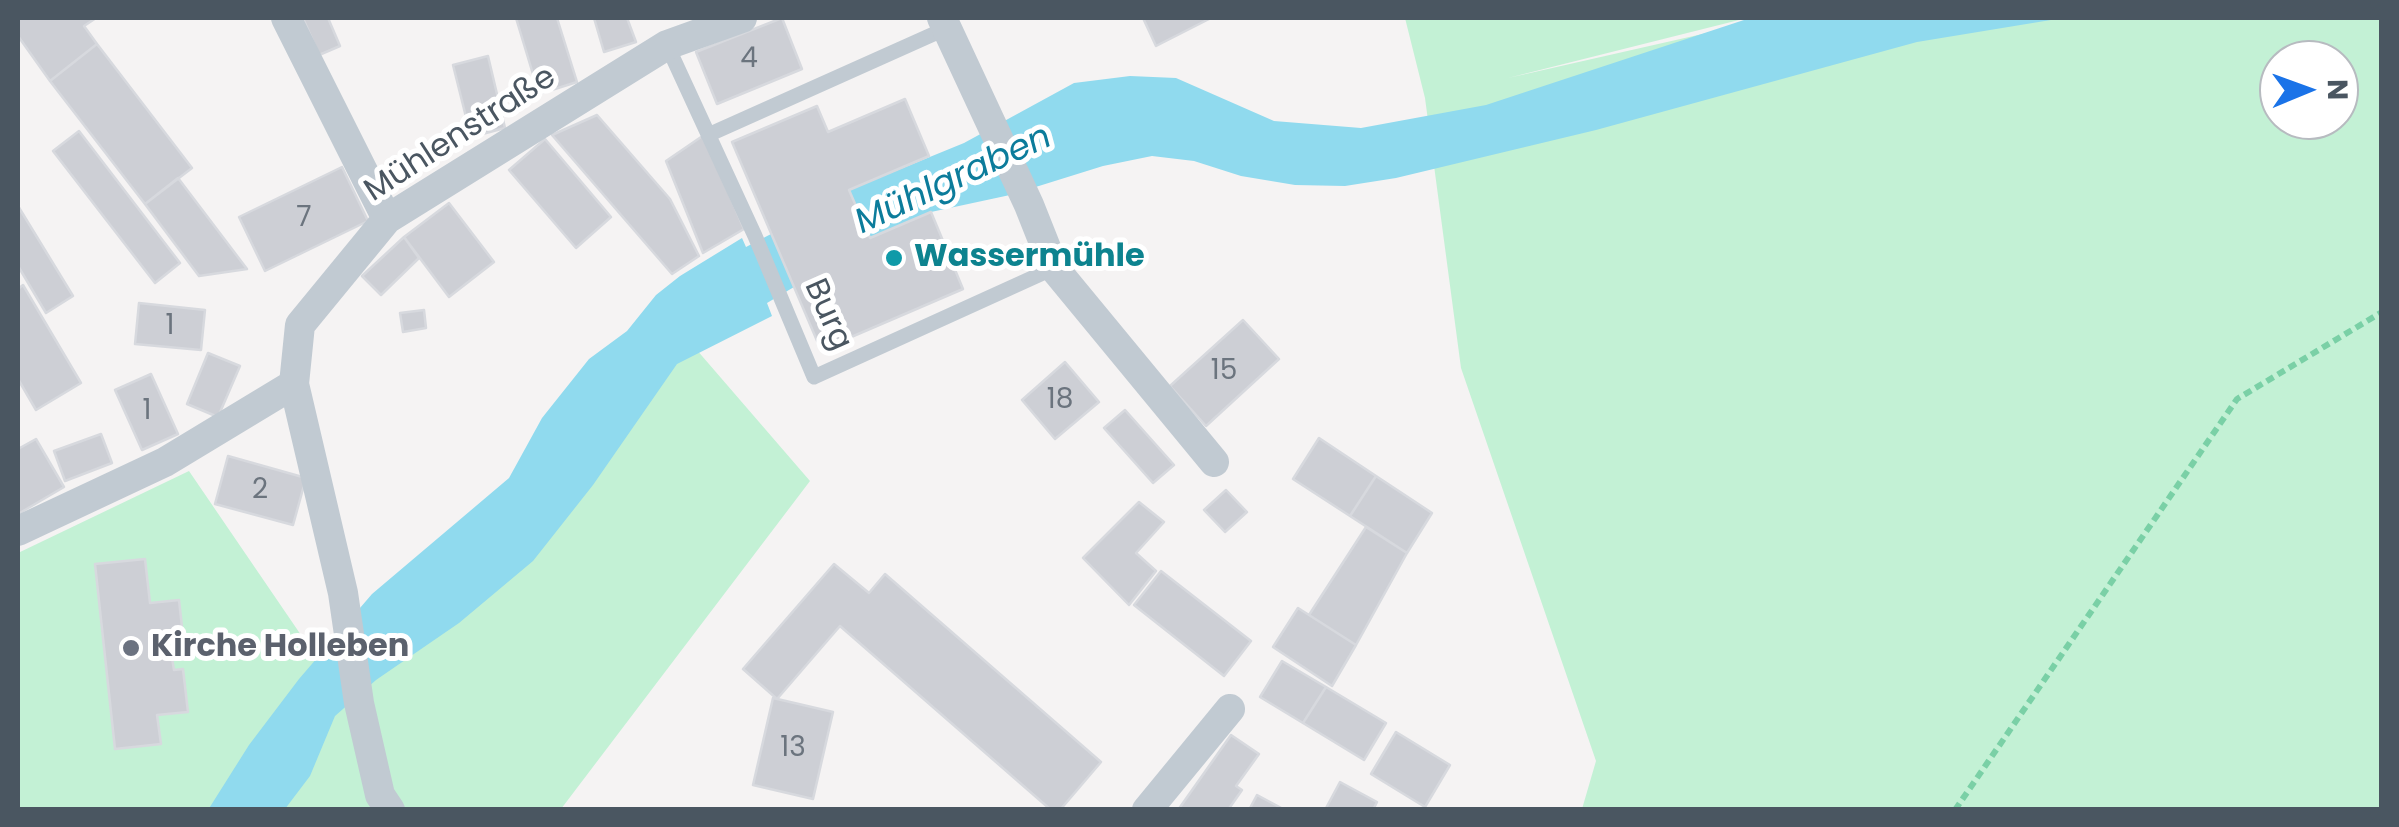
<!DOCTYPE html>
<meta charset="utf-8">
<style>
body{margin:0}
#map{position:relative;width:2399px;height:827px;overflow:hidden;background:#f5f3f3;font-family:Poppins,sans-serif}
canvas{display:block}
.frame{position:absolute;inset:0;border:20px solid #4a5661;pointer-events:none}
.north{position:absolute;left:2259px;top:40px;width:100px;height:100px;box-sizing:border-box;background:#fff;border:2px solid #b7bbc0;border-radius:50%;rotate:89deg;font-size:28px;font-weight:700;line-height:40px;text-align:center;color:#4a5661}
.north::after{content:'';display:block;margin:auto;width:35px;height:45px;background:#1a73e8;clip-path:polygon(50% 0,100% 100%,50% 72%,0 100%)}
</style>
<div id="map">
<canvas width="2399" height="827"></canvas>
<div class="frame"></div>
<div class="north">N</div>
</div>
<script>
const ctx = document.querySelector('canvas').getContext('2d');
ctx.lineJoin = 'round';
function fill(path, color) {
  ctx.fillStyle = color;
  ctx.fill(path, 'evenodd');
}
function strokePath(path, color, width, dash) {
  ctx.strokeStyle = color;
  ctx.lineWidth = width;
  ctx.lineCap = dash ? 'butt' : 'round';
  ctx.setLineDash(dash || []);
  ctx.stroke(path);
}
function drawText(font, color, halo, rows, align = 'center') {
  ctx.font = font + ' Poppins,sans-serif';
  ctx.lineWidth = 10;
  ctx.setLineDash([]);
  ctx.textBaseline = 'middle';
  ctx.strokeStyle = halo;
  ctx.fillStyle = color;
  for (const [text, x, y, turn = 0] of rows) {
    ctx.save();
    ctx.translate(x, y);
    ctx.rotate((+turn || 0) * Math.PI / 180);
    ctx.textAlign = isNaN(turn) ? turn : align;
    if (halo) ctx.strokeText(text, 0, 0);
    ctx.fillText(text, 0, 0);
    ctx.restore();
  }
}
fill(new Path2D(`
 M1405,18H1747L1508,78L1773,18H2381V809H1582L1596,761L1461,368L1425,98ZM2279,60H2339V120H2279Z
 M658,305L810,481L561,809L18,810V553L189,471L316,657L512,483Z`), '#c3f1d5');
fill(new Path2D(`
 M1750,18H2063L1917,42L1596,130L1396,178L1345,186L1295,185L1241,176L1194,161L1152,156L1103,166L1010,195L931,212L870,238L849,190L964,143L1074,83L1130,76L1176,78L1274,121L1361,128L1486,105Z
 M771,234L794,287L767,303L772,316L677,364L593,485L533,561L459,623L376,680L335,716L310,776L285,809L208,810L249,745L299,679L372,594L509,478L542,418L589,359L627,331L656,295L680,276L742,238L746,247Z`), '#90daee');
const building = new Path2D(`
 M18,18H96L84,26L97,44L50,81L18,36Z
 M303,18H328L340,46L319,55Z
 M516,18H557L577,82L539,94Z
 M594,18H627L636,42L604,52Z
 M782,18L802,69L717,104L696,52Z
 M1143,18H1211L1156,46Z
 M97,44L192,168L145,204L50,81Z
 M488,56L505,128L471,137L453,65Z
 M905,99L929,156L849,190L870,238L931,212L963,289L821,350L732,142L817,106L828,132Z
 M597,115L670,199L699,256L672,274L552,135Z
 M79,131L180,263L155,283L53,151Z
 M704,135L744,229L703,253L666,161Z
 M545,139L611,217L576,248L509,170Z
 M342,167L368,221L265,271L239,217Z
 M178,178L247,269L199,276L145,204Z
 M449,203L494,262L449,297L404,237Z
 M18,206L73,296L46,313L18,266Z
 M404,237L419,258L381,295L362,276Z
 M23,285L81,383L36,410L18,379V289Z
 M139,303L205,310L201,350L135,344Z
 M424,310L426,328L403,332L400,313Z
 M1243,320L1279,359L1206,426L1170,386Z
 M208,353L240,366L218,417L187,404Z
 M1065,362L1099,402L1055,439L1022,400Z
 M151,374L178,434L142,450L115,390Z
 M1125,410L1174,465L1153,483L1104,428Z
 M101,434L112,463L65,481L54,451Z
 M1319,438L1376,476L1350,516L1293,479Z
 M36,439L64,487L18,514V449Z
 M228,456L306,478L293,525L215,504Z
 M1376,476L1432,513L1407,553L1350,516Z
 M1226,490L1247,512L1225,532L1204,510Z
 M1139,502L1164,522L1136,553L1156,571L1129,605L1083,558Z
 M1366,527L1407,553L1356,645L1309,615Z
 M145,559L150,603L179,600L183,636L157,638L159,659L172,658L174,670L183,669L188,712L157,715L161,744L115,749L95,564Z
 M834,564L869,593L885,574L1101,762L1060,810H1051L840,626L777,699L743,669Z
 M1161,571L1251,641L1224,676L1134,605Z
 M1298,608L1356,645L1332,686L1273,647Z
 M1282,661L1326,687L1303,723L1260,697Z
 M1326,687L1386,723L1364,760L1303,723Z
 M773,698L833,712L813,799L753,785Z
 M1396,732L1450,765L1425,807L1371,774Z
 M1231,735L1259,754L1236,786L1242,790L1228,810H1178Z
 M1340,782L1377,802L1373,810H1325Z
 M1257,795L1285,810H1249Z`);
fill(building, '#cdcfd5');
strokePath(building, '#d7d9de', 2.5);
strokePath(new Path2D(`
 M1955,810L2237,399L2382,312`), '#7ad0a6', 6, [8, 5]);
strokePath(new Path2D(`
 M667,45L755,236L814,377L1054,268
 M708,135L947,28`), '#c1cad2', 15);
strokePath(new Path2D(`
 M286,18L387,219
 M942,18L1029,205L1054,268L1214,462
 M18,531L165,462L294,384
 M390,810L380,795L359,703L343,593L294,384L300,325L387,219L667,45L742,18
 M1147,810L1230,709`), '#c1cad2', 30);
for (const [x, y, r, color] of [
 [894,258,10,"#0f9aa8"],
 [131,648,10,"#6b7280"]
]) {
  const dot = new Path2D();
  dot.arc(x, y, r, 0, 2 * Math.PI);
  ctx.fillStyle = color;
  ctx.fill(dot);
  strokePath(dot, '#fff', 4);
}
drawText('28px', '#6b747e', null, [
 ["4",749,60],
 ["7",304,219],
 ["1",170,327],
 ["15",1224,372],
 ["18",1060,401],
 ["1",147,412],
 ["2",260,491],
 ["13",793,749]
]);
drawText('32px', '#4a5661', '#fff', [
 ["Mühlenstraße",461,135,-33],
 ["Burg",827,315,66]
]);
drawText('bold 32px', '#0d838f', '#fff', [
 ["Wassermühle",914,258]
], 'left');
drawText('bold 32px', '#5b616d', '#fff', [
 ["Kirche Holleben",151,648]
], 'left');
drawText('italic 35px', '#0c7c9b', '#fff', [
 ["Mühlgraben",954,181,-25]
]);
</script>
